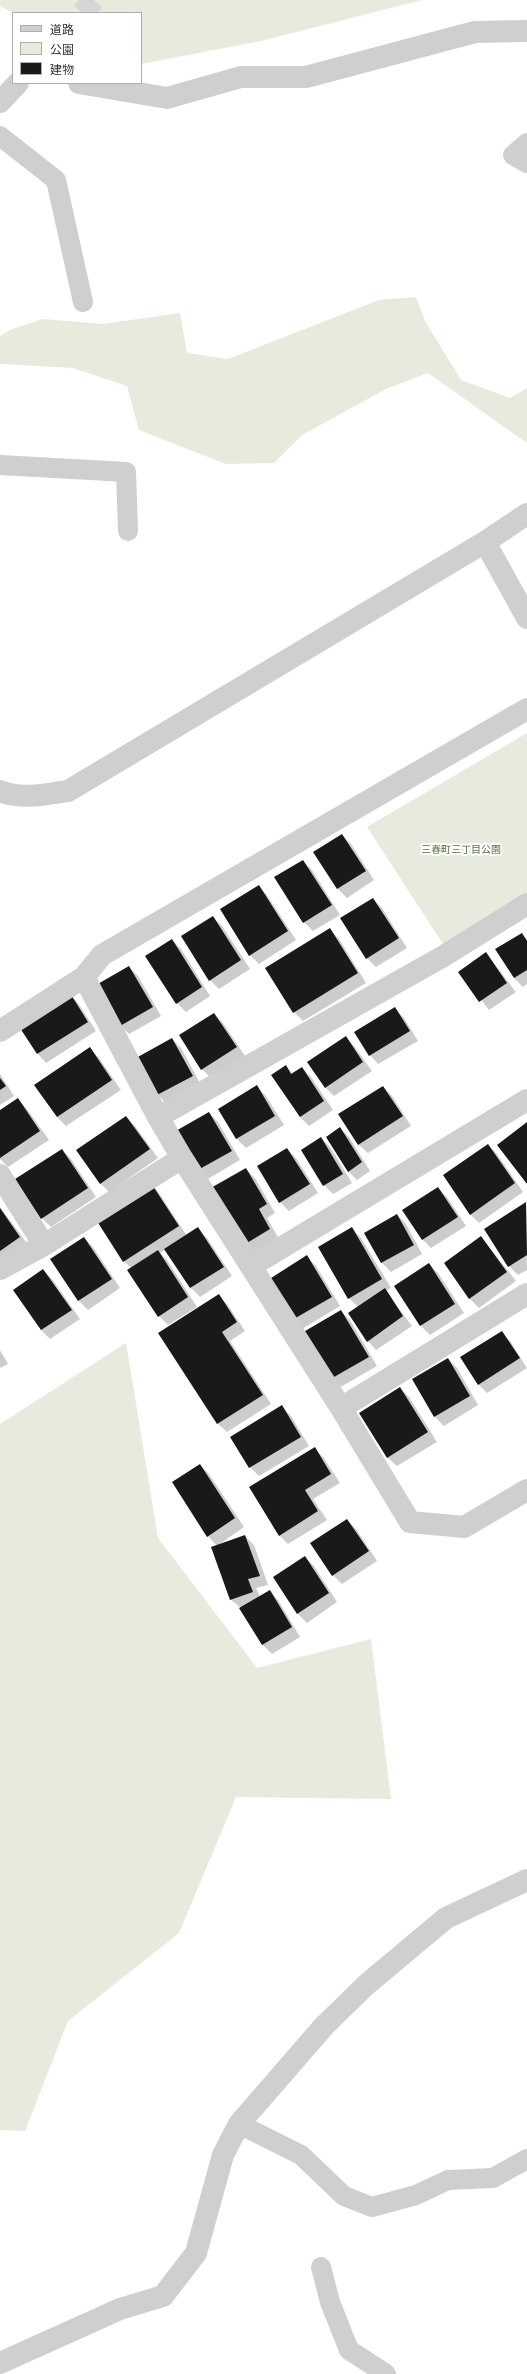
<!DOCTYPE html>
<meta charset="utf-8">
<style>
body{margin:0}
#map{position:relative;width:527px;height:2374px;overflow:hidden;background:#fff;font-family:"Public Sans","Noto Sans JP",sans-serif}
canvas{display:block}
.legend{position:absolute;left:12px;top:12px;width:130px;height:72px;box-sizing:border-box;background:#fff;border:1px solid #adadad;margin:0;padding:5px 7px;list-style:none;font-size:12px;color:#323232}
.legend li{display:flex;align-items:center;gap:8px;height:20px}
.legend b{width:20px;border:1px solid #adadad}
</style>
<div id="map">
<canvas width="527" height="2374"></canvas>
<ul class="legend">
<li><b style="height:5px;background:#cfcfcf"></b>道路</li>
<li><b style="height:11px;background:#e6ebde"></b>公園</li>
<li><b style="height:11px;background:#191919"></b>建物</li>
</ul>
</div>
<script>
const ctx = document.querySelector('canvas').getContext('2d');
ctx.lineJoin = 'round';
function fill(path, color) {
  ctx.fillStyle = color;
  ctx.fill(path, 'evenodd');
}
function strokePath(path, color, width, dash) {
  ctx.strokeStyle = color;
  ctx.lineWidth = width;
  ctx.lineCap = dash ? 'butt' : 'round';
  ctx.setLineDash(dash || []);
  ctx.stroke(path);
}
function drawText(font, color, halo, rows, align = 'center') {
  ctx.font = font + ' "Public Sans","Noto Sans JP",sans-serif';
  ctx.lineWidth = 4;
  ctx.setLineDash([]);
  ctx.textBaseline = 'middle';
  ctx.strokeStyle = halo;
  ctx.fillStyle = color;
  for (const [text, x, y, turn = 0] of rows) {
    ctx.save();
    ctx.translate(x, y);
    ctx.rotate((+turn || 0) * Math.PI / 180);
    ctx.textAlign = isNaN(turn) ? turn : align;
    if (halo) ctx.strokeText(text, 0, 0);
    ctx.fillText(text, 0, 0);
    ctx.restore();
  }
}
fill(new Path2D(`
 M0,0H422L261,41L141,64V13H13L0,6Z
 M416,297L425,321L461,380L510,398L527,388V443L428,373L386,389L302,435L274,463L226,464L139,430L127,386L73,368L0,364V336L12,329L43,319L103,324L180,313L187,353L228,359L379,300Z
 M527,733V894L443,944L367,827Z
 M126,1343L158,1538L257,1668L371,1639L391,1799L236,1797L179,1933L68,2021L25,2131L0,2130V1424Z`), '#e6ebde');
fill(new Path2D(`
 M342,835L351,844L374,880L347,898L338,889L314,853Z
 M303,861L312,870L340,915L313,931L304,922Z
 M258,886L267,895L296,940L259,964L250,955Z
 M373,899L382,908L407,948L376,967L367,958Z
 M213,917L222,926L250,969L219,989L210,980Z
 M330,930L339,939L366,983L303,1021L294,1012Z
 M521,934L527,939V984L523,987L514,978Z
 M172,940L181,949L210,996L186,1012L177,1003Z
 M486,953L516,992L489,1010L460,972Z
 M129,967L138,976L161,1016L129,1034L120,1025Z
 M69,994L78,1003L96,1031L46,1063L38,1054L19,1026Z
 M395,1009L404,1018L418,1041L378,1064L370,1055Z
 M214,1014L223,1023L245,1056L211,1078L202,1069Z
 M345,1037L354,1046L372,1071L334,1096L325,1087Z
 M172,1039L181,1048L201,1085L167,1104L158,1095Z
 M90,1049L99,1058L121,1090L66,1126L57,1117Z
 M286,1066L293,1074L302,1068L311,1077L333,1110L309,1126L300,1117L273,1075Z
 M0,1074L14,1096L0,1105Z
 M257,1087L266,1096L284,1125L246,1148L237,1139L219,1109Z
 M383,1087L392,1096L411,1126L368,1153L359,1145L340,1115Z
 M18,1100L27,1109L49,1140L8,1167L0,1159V1112Z
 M209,1113L218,1122L240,1160L206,1180L197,1171Z
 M126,1117L135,1126L158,1158L109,1192L100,1183Z
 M340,1128L349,1137L370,1171L357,1180L348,1171Z
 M321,1138L330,1147L352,1183L333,1194L324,1185Z
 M488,1145L497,1154L523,1192L479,1223L470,1214Z
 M287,1149L296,1158L318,1193L289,1211L280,1202Z
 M62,1150L71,1159L96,1197L51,1227L42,1218Z
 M246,1169L255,1178L275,1213L267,1218L279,1239L252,1254L243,1245Z
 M151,1184L159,1193L187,1236L198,1229L207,1238L232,1276L200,1297L191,1288L166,1249L160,1253L167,1260L197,1307L168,1325L159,1316L131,1268L124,1261Z
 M438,1188L447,1197L466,1226L431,1248L422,1239Z
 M526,1203L527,1270L518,1275L509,1266L485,1230Z
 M0,1207L29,1246L0,1266Z
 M397,1215L406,1224L422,1254L391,1272L382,1263L366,1233Z
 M352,1229L361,1238L391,1288L386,1291L412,1326L376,1350L368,1341L358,1307L349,1298Z
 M481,1237L516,1281L479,1308L470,1299L445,1263Z
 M84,1238L93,1247L120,1288L88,1310L79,1301L51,1259Z
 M307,1257L316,1266L340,1306L302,1329L293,1320Z
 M429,1264L438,1273L464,1313L430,1335L421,1326L396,1286Z
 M43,1270L52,1279L80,1319L50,1339L41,1330Z
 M218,1295L227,1304L245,1331L230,1341L271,1404L227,1432L218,1424L159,1333Z
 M341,1311L350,1320L377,1366L337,1389L328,1380Z
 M501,1332L510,1341L527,1368L487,1393L478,1384Z
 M0,1350L8,1364L0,1368Z
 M448,1359L457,1368L478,1405L444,1426L435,1417L413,1380Z
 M400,1388L409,1397L437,1442L397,1466L388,1458L360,1413Z
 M282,1407L291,1416L309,1446L259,1476L250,1467Z
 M314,1448L323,1457L340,1483L313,1499L327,1520L288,1544L279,1535Z
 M200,1465L209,1474L244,1527L217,1546L245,1536L254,1545L268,1585L256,1588L260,1597L269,1591L278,1600L300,1637L272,1654L263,1645L241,1608L231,1600L212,1547L217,1546L208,1536Z
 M347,1520L356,1529L377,1561L342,1584L333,1575L311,1543Z
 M305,1557L314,1566L337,1602L307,1623L298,1614L274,1577Z`), '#0003');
fill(new Path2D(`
 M342,834L366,871L337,889L313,852Z
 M303,860L332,905L303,923L274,877Z
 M259,885L288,931L249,956L220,909Z
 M373,898L399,938L366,959L340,918Z
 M213,916L241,960L209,981L181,936Z
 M330,928L358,973L293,1013L265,968Z
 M522,933L527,941V970L514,978L495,949Z
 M172,939L202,987L176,1004L145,956Z
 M486,952L507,983L479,1002L458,972Z
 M129,966L153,1007L120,1026L96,985Z
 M70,993L88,1022L37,1054L18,1025Z
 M395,1007L410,1031L369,1056L354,1032Z
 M214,1013L237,1047L201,1070L179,1035Z
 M346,1036L363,1062L325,1088L307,1062Z
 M172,1038L193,1076L157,1095L136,1058Z
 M90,1047L112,1080L57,1117L34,1085Z
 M286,1065L291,1074L302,1067L324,1101L300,1117L271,1075Z
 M0,1078L6,1086L0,1090Z
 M257,1085L275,1116L236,1139L218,1109Z
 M383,1086L403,1116L358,1145L338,1114Z
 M18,1098L40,1131L0,1158V1110Z
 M209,1112L232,1151L196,1171L174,1132Z
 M126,1116L150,1149L100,1184L76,1150Z
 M527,1122V1184L497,1145Z
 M340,1127L362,1162L348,1172L326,1137Z
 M321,1137L343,1174L323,1186L301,1150Z
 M488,1144L515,1183L470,1215L443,1175Z
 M287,1148L310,1184L279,1203L257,1166Z
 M62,1149L88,1188L41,1219L15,1179Z
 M246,1168L267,1204L259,1209L270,1229L242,1246L209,1189Z
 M151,1183L179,1226L123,1262L95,1218Z
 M438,1187L458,1217L422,1240L402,1210Z
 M526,1202L527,1255L508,1267L484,1229Z
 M0,1208L20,1237L0,1251Z
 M397,1214L414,1245L381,1263L364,1233Z
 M198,1227L224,1267L190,1288L164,1249Z
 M352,1227L382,1279L348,1299L318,1247Z
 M481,1236L507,1272L469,1299L444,1263Z
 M84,1237L112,1279L78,1301L50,1259Z
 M158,1250L188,1297L158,1317L127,1270Z
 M307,1255L332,1297L292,1320L268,1280Z
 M429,1263L455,1304L420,1326L394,1286Z
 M43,1269L72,1310L41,1330L13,1290Z
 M385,1288L403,1316L367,1342L348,1313Z
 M219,1294L237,1322L222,1332L263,1395L217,1424L158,1333Z
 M341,1310L369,1357L327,1381L300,1334Z
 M502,1331L520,1358L478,1385L460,1357Z
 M448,1358L470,1396L434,1417L412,1379Z
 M400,1387L428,1432L387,1458L359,1413Z
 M282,1405L301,1437L249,1468L230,1437Z
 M315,1447L331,1474L305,1490L318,1511L279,1536L249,1487Z
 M200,1464L235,1518L207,1537L172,1482Z
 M347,1519L369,1551L332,1576L310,1543Z
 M245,1535L260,1576L248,1579L253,1592L230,1600L211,1547Z
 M305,1556L329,1593L297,1614L273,1577Z
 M270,1590L292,1627L262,1645L239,1608Z`), '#191919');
strokePath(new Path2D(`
 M82,13L94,0`), '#d6d6d6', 22, [22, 11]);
strokePath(new Path2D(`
 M0,136L56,180L83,302
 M527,143L513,155L527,163
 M0,465L126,472L128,531
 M239,2124L301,2155L344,2196L372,2207L416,2195L448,2180L493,2178L527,2159
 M321,2267L330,2302L349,2350L386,2374`), '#cfcfcf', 20);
strokePath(new Path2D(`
 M79,83L167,98L241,77H306L475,32L527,31
 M485,542L527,514
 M0,791C22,800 46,794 68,791L485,542L527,618
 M84,977L158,1117L182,1158L341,1408L410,1522L464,1527L527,1490
 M0,1031L84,977L102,955L527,709
 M158,1117L442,957L527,904
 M0,1175L44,1245
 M251,1266L527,1100
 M0,1269L44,1245L182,1158
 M341,1408L527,1294
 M0,2363L120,2309L163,2296L196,2253L223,2155L239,2124L324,2026L366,1985L446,1918L527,1880`), '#cfcfcf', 22);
strokePath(new Path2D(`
 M0,102L18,83`), '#cfcfcf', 22);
drawText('10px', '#596f3e', '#fff', [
 ["三春町三丁目公園",461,850]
]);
</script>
